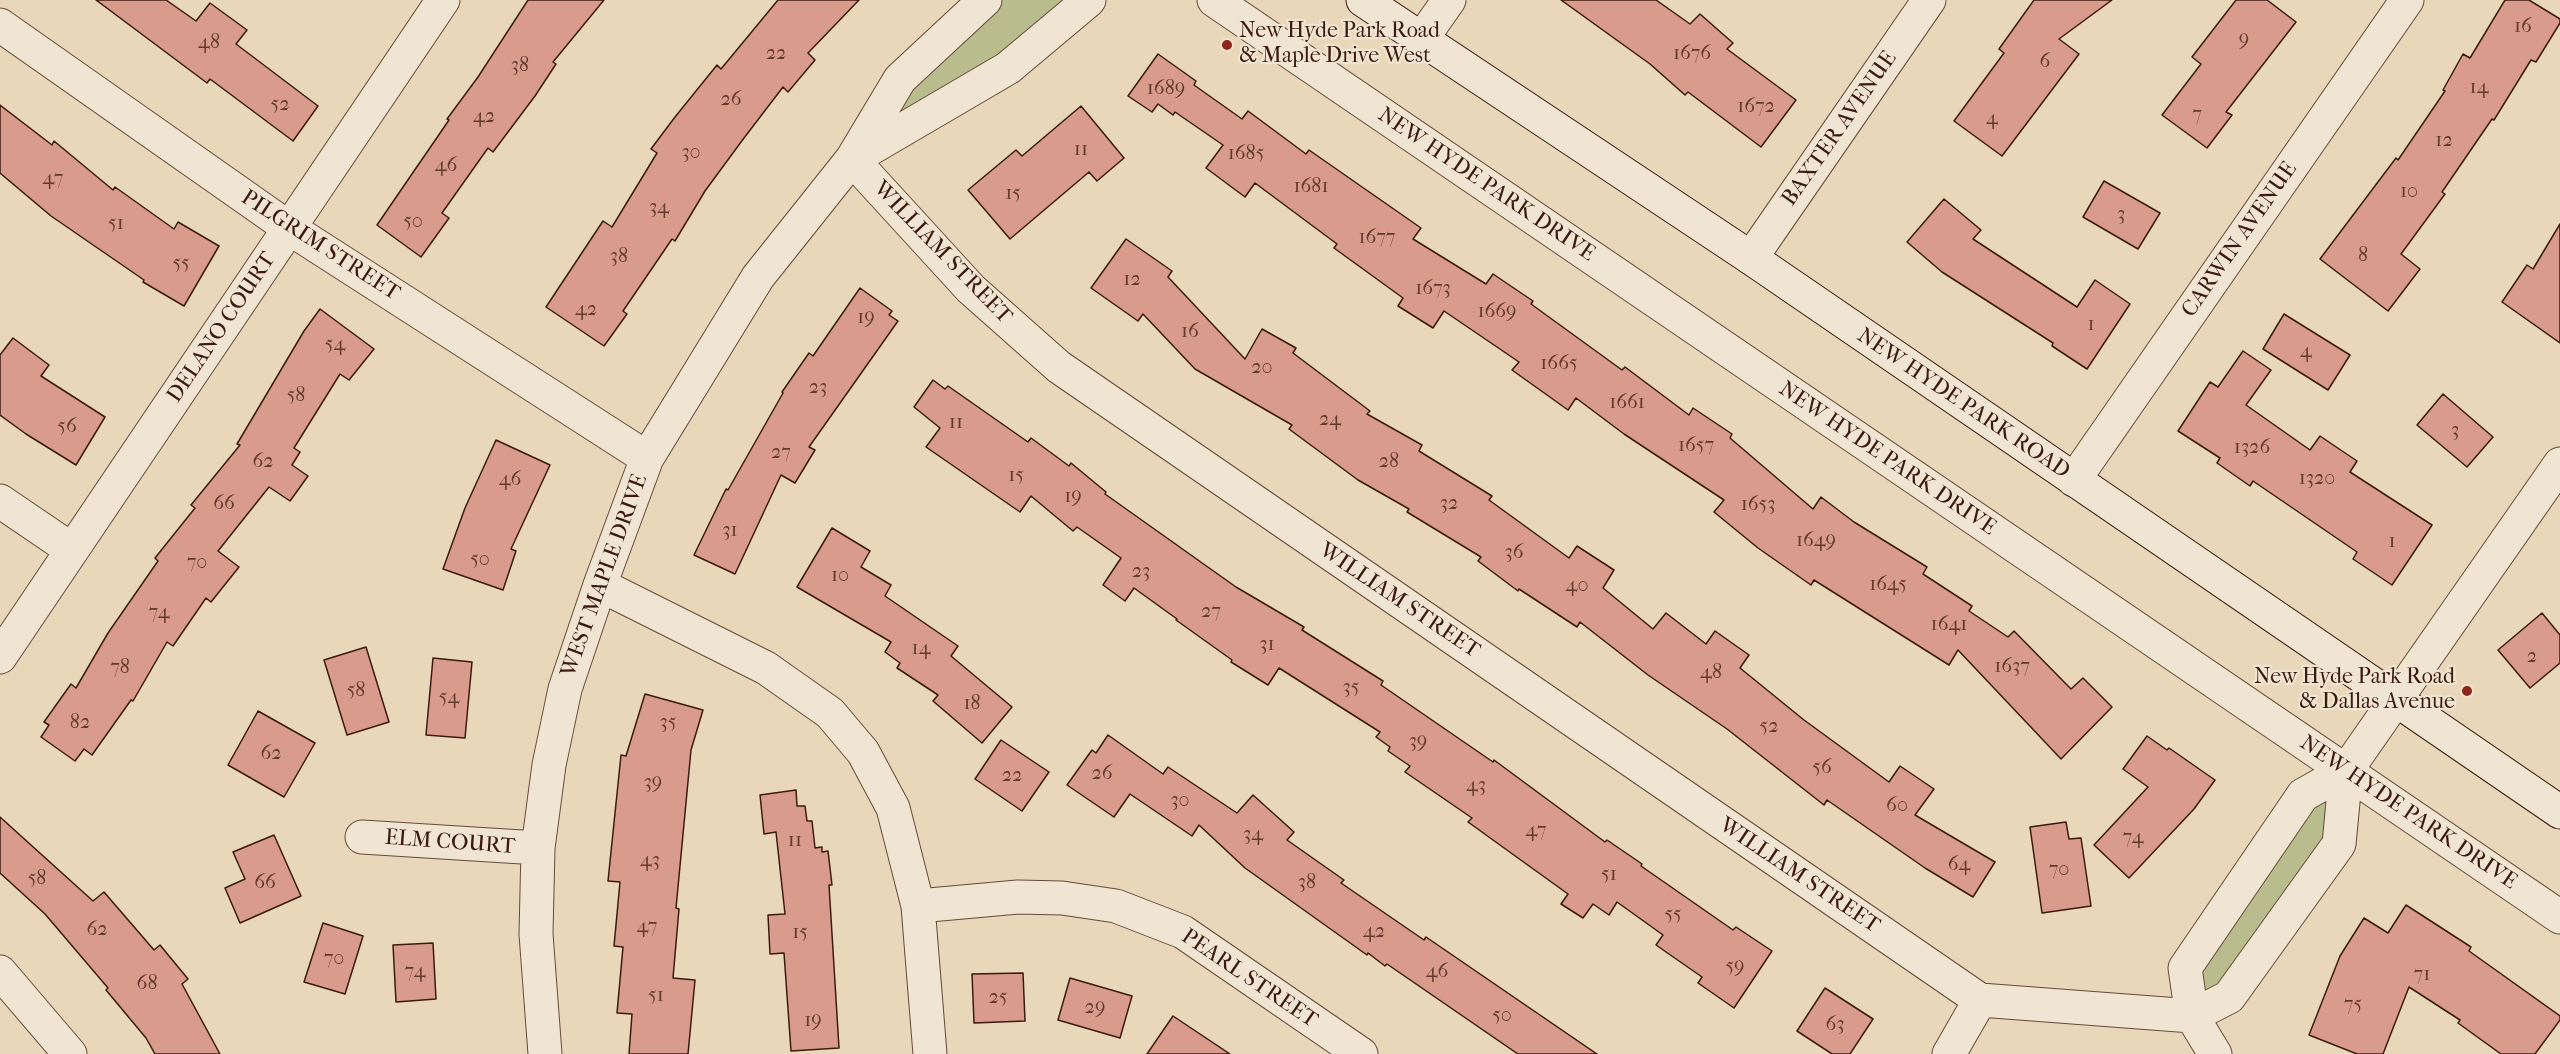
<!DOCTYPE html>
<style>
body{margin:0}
canvas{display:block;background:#e8d7b9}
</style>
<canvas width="2560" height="1054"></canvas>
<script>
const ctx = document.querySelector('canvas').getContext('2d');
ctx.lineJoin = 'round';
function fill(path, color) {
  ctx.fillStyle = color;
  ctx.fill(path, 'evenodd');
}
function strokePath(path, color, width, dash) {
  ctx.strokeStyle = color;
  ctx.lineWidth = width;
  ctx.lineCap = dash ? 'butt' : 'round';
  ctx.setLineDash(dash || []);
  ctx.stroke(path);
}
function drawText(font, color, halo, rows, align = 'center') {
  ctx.font = font + ' "IM FELL French Canon",serif';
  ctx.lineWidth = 4.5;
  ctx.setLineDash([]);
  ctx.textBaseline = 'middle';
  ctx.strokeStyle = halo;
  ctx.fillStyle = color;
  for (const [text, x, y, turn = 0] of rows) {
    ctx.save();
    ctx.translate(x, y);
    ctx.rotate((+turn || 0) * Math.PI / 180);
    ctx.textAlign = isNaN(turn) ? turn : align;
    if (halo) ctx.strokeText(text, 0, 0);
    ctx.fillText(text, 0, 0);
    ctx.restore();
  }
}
fill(new Path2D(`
 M995,0H1082L871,140L909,82Z
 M2341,781L2335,839L2229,991L2196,1009L2191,970L2306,800Z`), '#b9bd8d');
const building = new Path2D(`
 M96,0H166L196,21L210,3L247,30L236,44L318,106L293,141L210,79L207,83Z
 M528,0H604L553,62L556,64L535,96L493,152L488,148L442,213L449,218L421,257L377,225L449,120L447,119L478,77Z
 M778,0H859L808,53L815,60L788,92L783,87L744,138L705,191L675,241L672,239L623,311L627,314L604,346L546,307L603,221L612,227L657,153L651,149L675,117L717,65L721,69Z
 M1561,0H1656L1690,24L1700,14L1733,43L1727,49L1796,100L1761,147L1688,92L1685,95L1650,64Z
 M2034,0H2112L2059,39L2079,54L2002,156L1954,121L2004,53L1999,49Z
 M2236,0H2267L2296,22L2226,112L2232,115L2207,148L2162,115L2201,64L2192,57Z
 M2505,0H2529L2560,19V23L2536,62L2531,60L2494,120L2492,119L2442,192L2445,194L2401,254L2420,269L2388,311L2320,259L2396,158L2398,160L2445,91L2443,90L2463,54L2470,58Z
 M1158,54L1196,81L1194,85L1242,119L1248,111L1306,154L1309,150L1421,228L1413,239L1486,284L1493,274L1533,301L1531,304L1622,370L1625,367L1689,415L1693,408L1732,434L1730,438L1813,509L1821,497L1854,522L1927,567L1923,574L1972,606L1969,611L2008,637L2014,631L2071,689L2083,678L2112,707L2061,759L1958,650L1949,665L1814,580L1811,585L1758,548L1714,512L1724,500L1624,434L1576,398L1568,410L1512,370L1519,362L1444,311L1433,328L1398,306L1403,298L1334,248L1337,244L1255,183L1245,197L1206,168L1223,145L1175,112L1173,115L1158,104L1152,112L1128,96Z
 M0,105L52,145L54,141L113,190L115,187L174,229L178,222L219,246L184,306L143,282L144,280L51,216L0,173Z
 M1081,106L1124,158L1097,181L1089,172L1010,239L968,190L1016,150L1022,156Z
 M2104,181L2160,213L2138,249L2083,217Z
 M1944,199L1981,230L1973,239L2077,307L2095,280L2130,304L2087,369L2052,346L2053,343L1942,272L1907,242Z
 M2560,224V343L2502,302L2527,265L2533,269Z
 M1126,239L1172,271L1168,277L1245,359L1262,329L1296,348L1293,353L1370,411L1367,414L1422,445L1419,451L1492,496L1489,500L1569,558L1577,546L1614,570L1603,588L1653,629L1666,613L1706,644L1715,631L1749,655L1740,668L1804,720L1889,782L1900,766L1934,789L1915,815L1995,862L1973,897L1925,868L1827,800L1824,805L1727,729L1648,675L1580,622L1577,627L1519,589L1518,591L1478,561L1481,557L1407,512L1409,509L1358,480L1289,429L1292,425L1195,369L1143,314L1138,321L1091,288Z
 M860,288L892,311L889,315L898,321L809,447L815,450L795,483L781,475L735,574L694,555L726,489L728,490L783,393L782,392L809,353L813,356Z
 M320,309L374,349L349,380L340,374L294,448L300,452L292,465L308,476L290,501L269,487L218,551L239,567L211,602L206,598L173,646L167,642L133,701L131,700L92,755L84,749L75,761L41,737L49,725L44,722L71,684L76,688L108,633L158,561L155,558L195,508L191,505L240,445L237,444L304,331Z
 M2284,314L2350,355L2328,390L2263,349Z
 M13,338L49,365L41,376L105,417L76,465L26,434L0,415V355Z
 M2243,351L2271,370L2246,405L2310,450L2320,436L2357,461L2350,472L2432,525L2392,585L2353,559L2357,552L2253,481L2250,486L2217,463L2220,458L2178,431L2210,382L2218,387Z
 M933,380L945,389L948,386L1028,442L1031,438L1069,466L1071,463L1106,492L1105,494L1236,587L1304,627L1302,630L1383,681L1381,685L1493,762L1494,760L1605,842L1607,840L1642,864L1641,866L1733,930L1736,927L1772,951L1734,1008L1698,983L1702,977L1656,945L1663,935L1617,902L1609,915L1593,904L1583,918L1561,904L1568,894L1468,822L1472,818L1405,772L1410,766L1388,751L1390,747L1376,737L1380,732L1279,668L1268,685L1231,662L1232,660L1176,620L1177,619L1134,588L1125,601L1103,585L1121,558L1077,527L1073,531L1031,496L1020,512L926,447L940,428L914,407Z
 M2443,394L2493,437L2467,467L2417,425Z
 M496,440L550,465L511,549L516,551L503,590L443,569L465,508Z
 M832,528L870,551L861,567L891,585L885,596L958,646L951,656L1012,707L982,743L933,701L938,695L897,668L900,663L885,652L891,642L797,587Z
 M2542,613L2560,635V663L2530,688L2498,650Z
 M366,647L389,722L347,735L324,660Z
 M433,658L472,662L465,738L426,735Z
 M645,694L703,710L691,750L676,908L679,909L673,978L695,980L688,1054H629L632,1014L617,1013L623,947L614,946L620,882L608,881L621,755L626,756Z
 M258,711L315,743L284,797L228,765Z
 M1108,735L1163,774L1168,767L1237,813L1253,795L1294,832L1287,840L1344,880L1341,883L1424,940L1426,937L1597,1054H1518L1387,964L1385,966L1368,953L1367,955L1245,868L1199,825L1192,836L1130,794L1114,817L1067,785L1092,750L1096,753Z
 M2147,736L2167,750L2169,748L2215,780L2194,809L2129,878L2094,845L2148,787L2123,769Z
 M1001,740L1049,772L1022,811L975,779Z
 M796,790L797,806H805L807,821H812L815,848L822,847V852L828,851L832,885H829L839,1048L791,1051L784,953L770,954L768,915L785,914L776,832L764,834L760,795Z
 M0,817L93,901L104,892L154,950L160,945L188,979L182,984L220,1054H155L146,1038L106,990L108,988L45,914L0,873Z
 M2066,822L2069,839L2081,838L2091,906L2042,913L2030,827Z
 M274,835L301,896L240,923L225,888L245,879L233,852Z
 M2406,905L2471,947L2469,951L2560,1016V1020L2535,1054H2501L2458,1023L2460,1020L2409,987L2383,1054H2357L2309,1035L2340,956L2364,918L2388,933Z
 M323,923L363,936L345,994L304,982Z
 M433,943L436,999L396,1002L393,945Z
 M1023,973L1025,1021L974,1023L972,974Z
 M1070,978L1132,996L1120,1038L1058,1020Z
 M1825,988L1873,1019L1850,1054H1832L1797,1031Z
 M1173,1016L1230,1054H1147Z`);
fill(building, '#d89b8c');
strokePath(building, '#3c1b0d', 1.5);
const minor = new Path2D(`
 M1214,0L2560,917
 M0,25L289,228L647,458
 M1421,40L1449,0
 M856,157L1008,68L1089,0
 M852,159L971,289L1059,367L1980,1000
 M1751,258L1929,0
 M2074,480L2407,0
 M0,501L72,550
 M600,585L766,668L830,713L863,752L893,808L918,906L930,1054
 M0,657L443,0
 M2346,771L2560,464
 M362,837L538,848
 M918,906L1018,897L1062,898L1116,906L1183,932L1361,1054
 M0,972L70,1054
 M545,1054L536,934L538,848L549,765L565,689L600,585L647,458L758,277L852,159L900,79L985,0
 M1949,1054L1980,1000L2192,1016L2229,997L2339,844L2346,771L2303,795L2185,968L2192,1016L2215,1054`);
const secondary = new Path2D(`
 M1363,0L1751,258L2560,812`);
strokePath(minor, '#674a38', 35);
strokePath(secondary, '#3c1b0d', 35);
strokePath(minor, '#f0e5d2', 33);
strokePath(secondary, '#f0e5d2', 33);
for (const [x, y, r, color] of [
 [1227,45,6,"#8f2418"],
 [2467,691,6,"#8f2418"]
]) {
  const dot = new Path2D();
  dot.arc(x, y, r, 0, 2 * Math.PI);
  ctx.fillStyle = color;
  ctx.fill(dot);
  strokePath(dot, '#f0e5d2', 2);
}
drawText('20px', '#633b2d', null, [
 ["16",2523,27],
 ["9",2244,40],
 ["48",209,43],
 ["22",776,54],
 ["1676",1692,54],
 ["6",2045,62],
 ["38",520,66],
 ["14",2479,88],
 ["1689",1166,89],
 ["26",731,100],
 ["52",280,105],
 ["1672",1756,107],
 ["7",2197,115],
 ["42",484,117],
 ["4",1992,119],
 ["12",2444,141],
 ["11",1081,150],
 ["30",691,153],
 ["1685",1246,154],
 ["46",446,166],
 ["47",53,179],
 ["1681",1311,187],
 ["10",2409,192],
 ["15",1013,194],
 ["34",659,208],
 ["3",2121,215],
 ["50",413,222],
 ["51",116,224],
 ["1677",1377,238],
 ["8",2363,256],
 ["38",619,257],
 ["55",181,264],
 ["12",1132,280],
 ["1673",1433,289],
 ["42",586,310],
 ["1669",1497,312],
 ["19",866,318],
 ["1",2091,325],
 ["16",1190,332],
 ["54",335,345],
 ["4",2306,352],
 ["1665",1559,364],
 ["20",1262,368],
 ["23",818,388],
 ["58",296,396],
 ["1661",1627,403],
 ["24",1330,420],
 ["11",956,423],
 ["56",67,427],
 ["3",2455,431],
 ["1657",1696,446],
 ["1326",2252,448],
 ["27",781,453],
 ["62",263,462],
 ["28",1389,462],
 ["15",1016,476],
 ["1320",2317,479],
 ["46",510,480],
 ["19",1073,497],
 ["66",224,504],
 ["32",1449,504],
 ["1653",1758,505],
 ["31",730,531],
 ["1649",1816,541],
 ["1",2392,542],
 ["36",1514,553],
 ["50",480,560],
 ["70",197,563],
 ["23",1141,572],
 ["10",840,576],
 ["1645",1888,585],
 ["40",1577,586],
 ["27",1211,612],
 ["74",159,613],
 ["1641",1949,625],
 ["31",1267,645],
 ["14",921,649],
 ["2",2532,657],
 ["1637",2012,667],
 ["78",120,668],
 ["48",1711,673],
 ["35",1351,688],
 ["58",356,691],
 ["54",449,698],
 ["18",972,704],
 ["82",80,723],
 ["35",668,723],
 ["52",1769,727],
 ["39",1418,742],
 ["62",271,754],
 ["56",1822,768],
 ["26",1102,774],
 ["22",1012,776],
 ["39",653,783],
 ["43",1476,786],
 ["30",1180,801],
 ["60",1897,806],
 ["47",1536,831],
 ["34",1253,835],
 ["74",2133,838],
 ["11",795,841],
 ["43",650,861],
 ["64",1959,865],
 ["70",2059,870],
 ["51",1609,875],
 ["58",37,879],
 ["66",265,883],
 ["38",1307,883],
 ["55",1673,915],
 ["47",647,927],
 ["62",97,930],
 ["42",1374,932],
 ["15",800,933],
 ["70",334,959],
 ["59",1735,967],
 ["74",415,972],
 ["46",1437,972],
 ["71",2422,975],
 ["68",147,984],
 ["51",656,996],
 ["25",998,998],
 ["75",2353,1005],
 ["29",1095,1008],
 ["50",1502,1016],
 ["19",813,1021],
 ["63",1835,1025]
]);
drawText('22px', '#3c1b0d', '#f0e5d2', [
 ["New Hyde Park Road",1239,32],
 ["& Maple Drive West",1239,57],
 ["New Hyde Park Road",2455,678,"right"],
 ["& Dallas Avenue",2455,703,"right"]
], 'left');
drawText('22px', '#3c1b0d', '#f0e5d2', [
 ["BAXTER AVENUE",1840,129,-55],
 ["NEW HYDE PARK DRIVE",1486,185,34],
 ["CARWIN AVENUE",2240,240,-55],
 ["PILGRIM STREET",320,246,33],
 ["WILLIAM STREET",942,253,46],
 ["DELANO COURT",222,328,-56],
 ["NEW HYDE PARK ROAD",1963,404,34],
 ["NEW HYDE PARK DRIVE",1887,459,34],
 ["WEST MAPLE DRIVE",605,576,-70],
 ["WILLIAM STREET",1399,601,34],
 ["NEW HYDE PARK DRIVE",2408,813,34],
 ["ELM COURT",450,843,4],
 ["WILLIAM STREET",1799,876,34],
 ["PEARL STREET",1249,979,34]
]);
</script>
